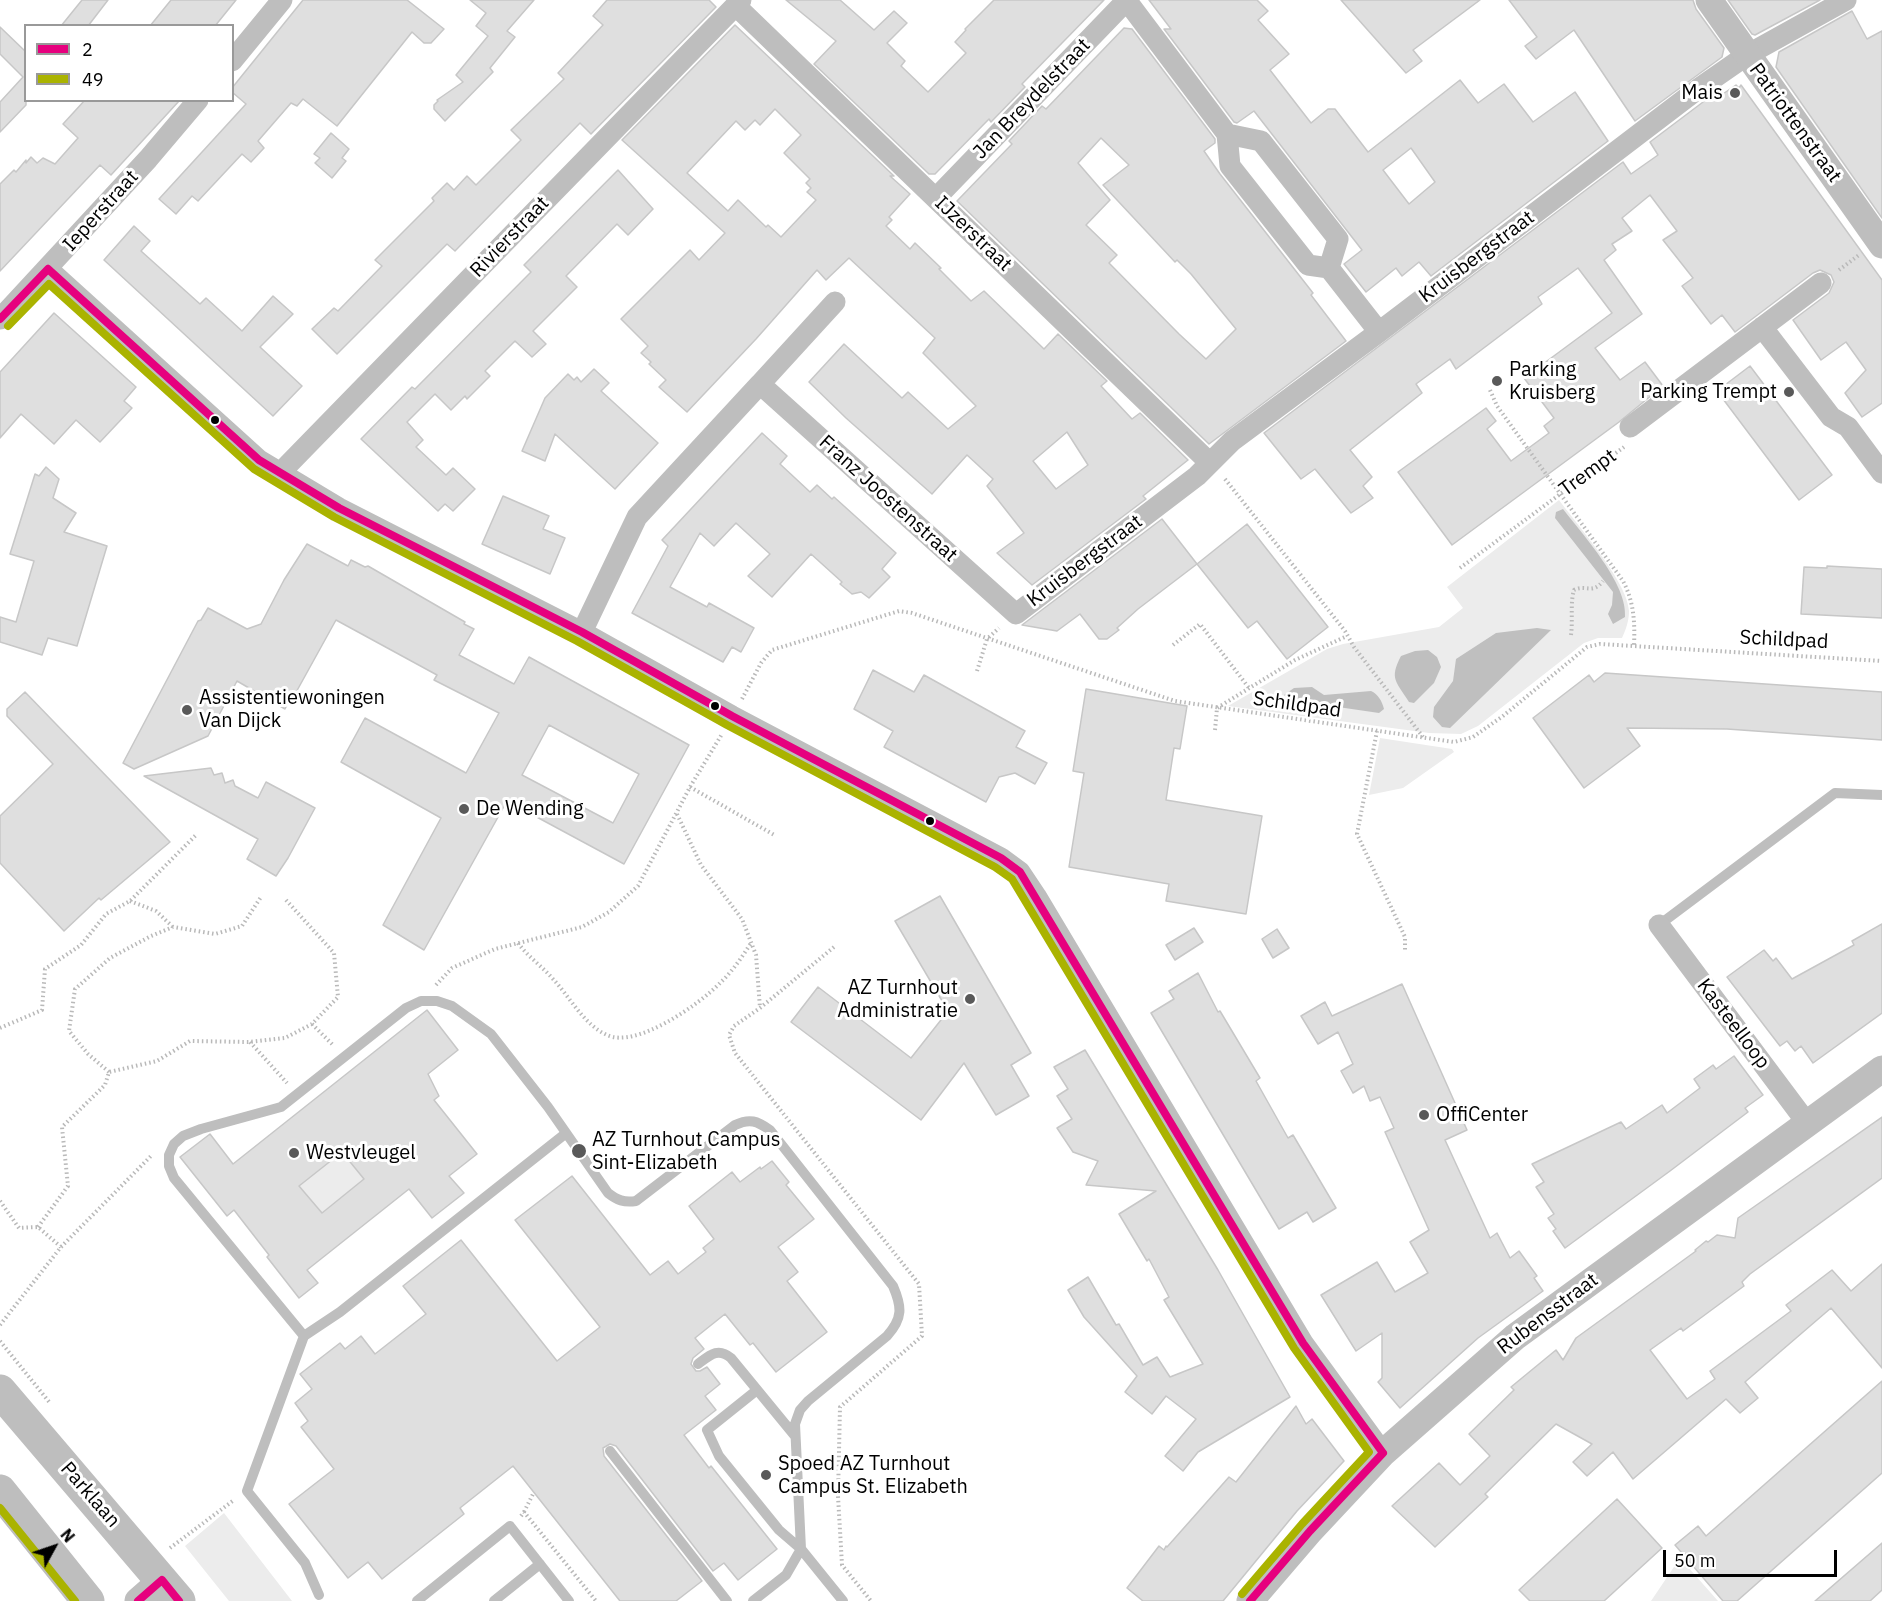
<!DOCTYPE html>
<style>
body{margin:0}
#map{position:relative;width:1882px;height:1601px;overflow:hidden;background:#fff;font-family:"IBM Plex Sans",sans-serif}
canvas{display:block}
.legend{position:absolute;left:24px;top:24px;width:210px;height:78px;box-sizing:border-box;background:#fff;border:2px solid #999;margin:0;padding:8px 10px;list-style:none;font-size:18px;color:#000}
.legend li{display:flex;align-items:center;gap:12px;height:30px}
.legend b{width:30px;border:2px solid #999}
.north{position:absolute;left:24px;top:1517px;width:60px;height:60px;-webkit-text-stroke:4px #fff;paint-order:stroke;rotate:50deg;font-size:16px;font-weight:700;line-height:24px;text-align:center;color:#000}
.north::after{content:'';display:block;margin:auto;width:21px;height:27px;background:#000;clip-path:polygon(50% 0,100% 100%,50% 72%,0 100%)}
.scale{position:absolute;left:1663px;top:1550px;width:174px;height:27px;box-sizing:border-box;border:3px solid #000;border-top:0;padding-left:8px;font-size:18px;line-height:21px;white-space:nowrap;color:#000;-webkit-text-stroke:4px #fff;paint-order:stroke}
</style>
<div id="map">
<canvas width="1882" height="1601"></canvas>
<ul class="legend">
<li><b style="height:8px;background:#e6007e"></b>2</li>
<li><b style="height:8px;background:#aab300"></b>49</li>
</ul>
<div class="north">N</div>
<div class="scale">50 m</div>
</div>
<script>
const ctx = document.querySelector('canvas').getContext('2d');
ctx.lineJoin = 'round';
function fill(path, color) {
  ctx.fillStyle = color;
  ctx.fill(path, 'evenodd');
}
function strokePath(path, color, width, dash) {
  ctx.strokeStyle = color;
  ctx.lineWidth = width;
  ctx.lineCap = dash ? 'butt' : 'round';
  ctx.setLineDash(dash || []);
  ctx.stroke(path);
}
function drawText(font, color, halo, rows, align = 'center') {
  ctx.font = font + ' "IBM Plex Sans",sans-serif';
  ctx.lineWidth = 6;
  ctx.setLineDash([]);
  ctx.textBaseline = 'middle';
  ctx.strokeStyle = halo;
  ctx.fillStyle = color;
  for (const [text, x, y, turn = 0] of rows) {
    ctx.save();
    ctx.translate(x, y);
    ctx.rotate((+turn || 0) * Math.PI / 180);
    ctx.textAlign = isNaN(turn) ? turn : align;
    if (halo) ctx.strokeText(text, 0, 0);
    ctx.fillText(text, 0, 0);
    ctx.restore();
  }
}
fill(new Path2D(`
 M1559,500C1577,525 1628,582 1629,611C1629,621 1626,629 1622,638H1598L1584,643L1478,726L1461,734L1429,733L1228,706L1327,649L1343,644L1439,627L1463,608L1447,587Z
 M1380,738L1452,749L1454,752L1403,788L1369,795Z
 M342,1152L344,1155L393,1156L291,1237L299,1186Z
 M224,1513L292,1601H229L185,1546Z
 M1680,1558L1718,1601H1651Z`), '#ececec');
fill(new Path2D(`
 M1563,509C1583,535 1628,584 1625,617L1613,624L1608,614L1612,605L1613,592L1555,518L1556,512Z
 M1537,628L1551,630L1450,728L1442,727L1433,717L1434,707L1453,681L1456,659L1496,633Z
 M1428,650L1437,657L1441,667L1434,683L1414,703L1409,702C1396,681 1389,679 1401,656L1415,651Z
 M1312,687L1324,695L1371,691C1378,694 1382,701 1384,709L1379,713L1290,700L1284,695L1294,688Z`), '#bfbfbf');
const building = new Path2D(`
 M82,0H108L88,26H61Z
 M171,0H236L215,26H150Z
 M303,0H407L444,29L431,43H424L412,32L337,126L303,99L297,106L291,103L258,141L264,148L251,162L242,154L198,201L192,196L176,214L159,199L246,104L232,92V88Z
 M470,0H534L507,31L515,37L490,68L493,72L445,121L434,109V105L438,101L437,100L463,82L456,75L488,36L476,26L486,13Z
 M607,0H709L716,7L591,134L580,123L455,251L447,244L337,354L312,329L334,308L338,311L382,266L375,260L434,201L432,198L447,183L454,190L467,176L476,185L521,140L511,130L564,79L558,73L603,25L593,16Z
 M786,0H840L874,30L894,11L907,23L887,43L905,61L901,66L928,92L966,53L955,42L966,30L965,29L994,0H1104L1022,84L1025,87L991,122L989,119L935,174H929L814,64L836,41Z
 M1149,0H1257L1268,11L1258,20L1289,54L1270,70L1311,123L1328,109H1335L1368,152L1460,80L1478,103L1504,84L1533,122L1575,92L1608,141L1431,276L1419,262L1402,276L1396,268L1366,292L1344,264L1362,250L1254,111L1237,123L1234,122L1164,29H1171ZM1411,148L1435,182L1409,204L1383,170Z
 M1341,0H1480L1413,50L1422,61L1406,73Z
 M1509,0H1693L1696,9L1724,48L1722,57L1635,121L1574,30L1536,59L1525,46L1537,37Z
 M1728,0H1820L1755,35L1752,34Z
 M1852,11L1867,39L1882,31V218L1776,67L1779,52Z
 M735,25L894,176H890L910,194L889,217L892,220L886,226L910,249L915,243L941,268L939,269L971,301L984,291L1044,349L1058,334L1107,381L1101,386L1132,419L1140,413L1188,460L1143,496L1146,499L1032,585L997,553L1024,533L987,486L993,479L967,455L932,494L846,418L809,382L844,344L902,398L908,392L948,429L976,406L923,353L935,338L849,258L826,280L817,270L756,339L687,412L659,387L666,380L649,364L651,362L641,353L648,346L621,319L690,250L699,260L725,233L622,140ZM775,109L801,135L784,153L810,179L806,183L811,188L807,192L816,200L781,237L768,225L766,227L738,200L728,211L687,173L736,121L745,130L755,120L760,125ZM1067,432L1088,465L1056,489L1033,461Z
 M0,27L26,52V105L0,132V102L23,77L0,54Z
 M1124,28L1132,29L1215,139V143L1204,151L1220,174L1313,293L1311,295L1346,341L1209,444L957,201L1012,144L1009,141L1042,106L1046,109ZM1101,138L1129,165L1103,185L1175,262L1177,260L1191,274L1236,329L1206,359L1179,334L1109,263L1117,255L1086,225L1110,200L1078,163Z
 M1736,85L1739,88L1741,85L1882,280V403L1862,417L1845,393L1866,370L1846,342L1821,360L1793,320L1829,293L1834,282L1831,275L1820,270L1813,273L1735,332L1722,315L1711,324L1682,286L1693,278L1663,240L1677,231L1650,195L1622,218L1632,231L1612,244L1616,250L1604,260L1642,314L1595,348L1620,380L1645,362L1663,386L1619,422L1452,545L1398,472L1486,408L1496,421L1487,429L1511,461L1549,433L1544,426L1554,418L1524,378L1612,313L1578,268L1538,297L1542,304L1456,369L1450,359L1416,384L1422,393L1350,450L1372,477L1363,486L1373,498L1351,513L1315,469L1301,479L1264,433L1623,162L1631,174L1658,155L1650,142L1715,93L1714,100Z
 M85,100H180L111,175L100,165L0,271V184L14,170L16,172L26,160V163L31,157L37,163L43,158L55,164L78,138L63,124Z
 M331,133L349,149L342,158L346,161L332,178L315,163L320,158L314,154Z
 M618,170L653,209L628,235L617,224L566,276L577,287L533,331L546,344L532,357L515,341L485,371L490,376L467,399L465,396L451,410L435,394L407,422L423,440L416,447L446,475L453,468L475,489L453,511L445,504L438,511L361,439L412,387L415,389L531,272L524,265Z
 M134,226L150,241L141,251L200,304L206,298L242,331L273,296L293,314L260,347L302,386L273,416L104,260Z
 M54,313L136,387L124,401L132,408L100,442L76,420L54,444L21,414L0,438V372Z
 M1750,366L1832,475L1799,500L1717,391Z
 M594,369L609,383L601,391L658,443L615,489L555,434L545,461L522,451L545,398L568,374L574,380L577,377L581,382Z
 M762,433L787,456L780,464L810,492L817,485L832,499L834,497L896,553L882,569L890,577L869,598L861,592L852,594L840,584L842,582L811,554L772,597L748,576L770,554L736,523L714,546L700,533L670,587L707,607L709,603L754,628L741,652L732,647L723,662L632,613L668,546L662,540Z
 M46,467L59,479L53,498L76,513L64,532L107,546L77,646L48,638L42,655L0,642V617L16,622L34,561L10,554L35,474L39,476Z
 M503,496L549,516L543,529L565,538L550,574L482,544Z
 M1162,519L1197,564L1138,609L1117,628L1119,630L1107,639H1099L1080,614L1057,631L1022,625Z
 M1247,524L1328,627L1287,659L1257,621L1248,628L1197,564Z
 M307,544L348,566L351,560L365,567L368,566L465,622L464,624L474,629L459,655L514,684L529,657L689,745L624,864L507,801L424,950L383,925L441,818L341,762L365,718L466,773L499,713L434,680L437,675L336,620L294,696L291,697L285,709L237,681L208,736L134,769L123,763L198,621L201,620L208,608L247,629L261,624L284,580ZM549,725L639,774L613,823L522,775Z
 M1827,566L1882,569V618L1801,614L1804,567L1827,568Z
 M873,670L914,692L924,675L1025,731L1016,747L1047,763L1035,784L1015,773L999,777L986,802L884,747L893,731L854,709Z
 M1605,673L1882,692V740L1727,729L1627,728L1640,746L1584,788L1533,718L1589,675L1594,682Z
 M1086,689L1187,706L1180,749L1174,748L1166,800L1262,816L1246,914L1166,901L1169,884L1069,867L1084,773L1073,771Z
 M25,692L170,842L101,900L99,898L64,931L0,863V816L53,764L7,716V709Z
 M211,768L214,775L222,773L225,783L233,780L235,786L258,798L266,782L315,808L288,858L276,876L247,859L258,839L144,776Z
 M940,896L1031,1053L1011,1065L1029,1096L996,1115L964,1063L921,1120L791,1022L818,987L911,1058L948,1011L895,921Z
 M1882,924V1013L1813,1063L1801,1046L1795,1051L1787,1041L1780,1046L1727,977L1764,950L1773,961L1776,958L1792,979L1854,945L1852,941Z
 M1194,928L1203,942L1175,960L1166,945Z
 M1277,929L1289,948L1273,958L1262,939Z
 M1198,973L1218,1012L1220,1011L1260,1078L1256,1081L1288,1138L1293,1135L1336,1208L1313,1222L1307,1212L1279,1229L1151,1013L1174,999L1169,991Z
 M1402,984L1467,1130L1445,1140L1490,1238L1497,1233L1510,1258L1519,1251L1537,1276L1534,1278L1543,1291L1478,1338L1400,1408L1378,1382L1382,1378V1333L1356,1351L1321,1295L1377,1262L1395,1292L1428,1273L1410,1242L1429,1230L1385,1132L1394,1128L1380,1097L1370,1101L1364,1086L1353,1093L1341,1071L1353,1064L1338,1032L1318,1044L1301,1016L1325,1002L1332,1016Z
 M427,1010L458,1050L428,1074L439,1096L434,1100L477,1154L449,1176L464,1193L432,1218L409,1189L307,1270L318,1283L299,1298L267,1257L269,1255L234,1210L227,1216L180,1157L210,1134L233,1164ZM342,1152L364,1179L322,1213L299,1186Z
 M1085,1050L1218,1270L1290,1397L1198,1452L1183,1471L1165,1456L1196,1419L1166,1396L1152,1414L1125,1392L1137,1376L1084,1317L1068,1290L1088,1277L1116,1325L1119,1324L1143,1365L1157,1357L1170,1377L1203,1364L1164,1300L1169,1297L1149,1259L1147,1261L1119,1214L1156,1191L1086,1185L1098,1161L1073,1152L1057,1128L1072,1119L1057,1096L1068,1089L1054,1067Z
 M1734,1056L1763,1095L1745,1108L1748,1112L1670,1171L1565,1248L1553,1231L1556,1229L1548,1218L1554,1214L1536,1187L1544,1182L1532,1164L1621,1122L1626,1129L1662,1105L1667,1113L1700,1088L1694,1079L1713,1065L1716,1069Z
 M1882,1117V1178L1750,1274L1742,1282L1744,1286L1683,1331L1681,1328L1650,1350L1687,1399L1715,1379L1710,1371L1791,1311L1786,1305L1832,1270L1851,1291L1882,1264V1368L1831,1308L1745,1382L1758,1398L1740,1413L1726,1399L1633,1479L1613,1452L1587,1476L1573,1462L1592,1444L1556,1424L1485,1494L1488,1497L1435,1547L1392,1506L1439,1463L1460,1485L1490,1456L1469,1434L1514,1390L1511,1387L1556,1350L1563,1360L1576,1338L1696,1251L1695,1250L1706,1241L1708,1242L1717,1235L1735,1238L1738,1218Z
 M772,1161L789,1182L786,1185L814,1219L778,1247L798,1272L787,1281L827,1332L776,1372L753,1343L750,1345L725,1314L695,1338L704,1349L693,1358L691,1364L696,1371H700L707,1367L720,1384L705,1396L716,1410L684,1435L709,1468L711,1466L777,1549L738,1580L724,1563L713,1571L616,1446L610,1444L603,1448L604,1456L702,1581L676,1601H620L513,1466L460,1508L464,1514L382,1579L368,1562L348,1578L289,1504L334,1469L301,1427L308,1421L295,1403L312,1389L300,1374L340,1343L345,1349L361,1336L375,1354L426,1314L403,1286L461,1240L557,1361L600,1327L515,1220L572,1176L650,1275L668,1261L678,1274L706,1252L703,1248L714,1239L689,1206L732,1172L740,1182L760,1167L761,1169Z
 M1882,1381V1473L1737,1601H1723L1675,1545L1698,1526L1706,1536Z
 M1296,1406L1306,1424L1312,1419L1344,1461L1297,1511L1223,1601H1143L1127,1588L1159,1546L1164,1550L1166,1546L1167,1547L1229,1477L1236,1482Z
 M1617,1499L1662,1548L1604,1601H1530L1519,1590Z
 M1882,1543V1590L1870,1601H1815Z`);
fill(building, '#dfdfdf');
strokePath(building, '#c7c7c7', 1.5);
strokePath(new Path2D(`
 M1839,270L1859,255
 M1490,390L1497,406L1623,581C1634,602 1635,622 1634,646
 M1225,479L1345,631L1354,647L1423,737
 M1460,568L1624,447
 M1571,635C1573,620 1570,603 1574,590C1586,584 1592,595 1603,581
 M1173,645L1200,624L1249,688
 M977,671L987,639L999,628
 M742,699L761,663L772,650L899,611L912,613L1175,701L1454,742L1473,737L1503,716L1587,647L1600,644L1882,661
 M1215,730L1217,708L1295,660L1347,636
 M1377,731L1357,834L1405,937V951
 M690,787L776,836
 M677,814L701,865L742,919L756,955L760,1008
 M130,901L156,911L173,927
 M518,943C528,957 542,966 553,979C570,997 584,1025 607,1035C636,1049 700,1004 720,983C732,972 742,957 751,943
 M834,947L760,1008L734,1026L729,1035L735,1053L919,1284L922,1336L840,1407L838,1496L842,1565L871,1601
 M436,985L452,968L495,949L582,927L609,912L638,886L690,787L722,734
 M312,1024L333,1045
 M0,1028L42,1010L45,969L81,945L106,914L130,901L197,834
 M250,1042L287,1083
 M109,1072L88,1054L69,1031L75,989L110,958L151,936L173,927L215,934L242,926L261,897
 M0,1201L19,1228L38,1227L61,1247
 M38,1227L68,1186L62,1127L105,1085L109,1072L157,1061L190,1041L249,1042L285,1038L312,1024L338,997L334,953L286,900
 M0,1325L61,1247L152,1155
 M0,1341L50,1403
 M524,1512L534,1492
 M521,1516L524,1512L596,1601
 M170,1548L234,1500`), '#b9b9b9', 4, [1.5, 3]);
strokePath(new Path2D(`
 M1659,925L1835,793L1882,795
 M304,1336L174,1178L169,1166V1155L174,1144L183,1136L201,1129L281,1107L406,1008L421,1001H437L452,1006L491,1034L548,1107L608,1193C617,1200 624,1203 636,1201L735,1125C750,1118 757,1121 770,1130L893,1286C902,1307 903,1318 887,1336L808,1401L800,1410L795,1424L801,1549L843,1601
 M698,1364C710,1355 718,1347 731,1358L795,1436
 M610,1451L727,1601
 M319,1595L305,1563L247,1491L304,1336L340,1312L565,1134
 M417,1601L510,1526L569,1601
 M494,1601L540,1564
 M753,1601L786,1575L801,1549L779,1530L719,1456L707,1430L757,1390`), '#bebebe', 10);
strokePath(new Path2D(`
 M1127,1L1227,134L1230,166L1308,265L1329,268L1338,239L1261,141L1227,134
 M736,6L1210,463
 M232,61L282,0
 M936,198L1127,0
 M1329,268L1379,332
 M48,269L259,460L339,508L582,632L732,716L1001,858L1020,872L1036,896L1303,1343L1383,1453
 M0,319L148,159L198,100
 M1762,327L1831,417L1848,427L1882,473
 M760,384L835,302
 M1630,427L1821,283
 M279,474L741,0
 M582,632L637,517L760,384L1016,614L1197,476L1232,441L1379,332L1698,89L1747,55L1846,0
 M1659,925L1807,1123`), '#bebebe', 21);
strokePath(new Path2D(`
 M1709,0L1882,245
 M138,1601L162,1580
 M1250,1601L1310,1531L1383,1453L1515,1337L1882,1069`), '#bebebe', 27);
strokePath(new Path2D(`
 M0,1391L179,1601
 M0,1491L88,1601`), '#bebebe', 33);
strokePath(new Path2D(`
 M48,269L259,460L339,508L582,632L732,716L1001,858L1020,872L1303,1343L1383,1453
 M0,319L48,269
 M138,1601L162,1580L179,1601
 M1250,1601L1310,1531L1383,1453`), '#e6007e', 8);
strokePath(new Path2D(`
 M8,326L49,284L254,469L334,517L577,641L727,725L995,867L1012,879L1294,1348L1369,1452L1302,1524L1242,1594
 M0,1508L75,1601`), '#aab300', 8);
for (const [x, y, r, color] of [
 [1735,93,6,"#595959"],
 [1497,381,6,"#595959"],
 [1789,392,6,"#595959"],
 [215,420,5,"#000"],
 [715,706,5,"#000"],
 [187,710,6,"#595959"],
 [464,809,6,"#595959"],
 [930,821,5,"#000"],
 [970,999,6,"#595959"],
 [1424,1115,6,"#595959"],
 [579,1151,8,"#595959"],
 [294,1153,6,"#595959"],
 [766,1475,6,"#595959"]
]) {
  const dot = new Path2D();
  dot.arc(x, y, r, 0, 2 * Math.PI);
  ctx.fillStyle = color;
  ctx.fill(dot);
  strokePath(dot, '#fff', 2);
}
drawText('20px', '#000', '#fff', [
 ["Mais",1723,93,"right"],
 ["Parking",1509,370],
 ["Kruisberg",1509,393],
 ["Parking Trempt",1777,392,"right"],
 ["Assistentiewoningen",199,698],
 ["Van Dijck",199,721],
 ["De Wending",476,809],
 ["AZ Turnhout",958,988,"right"],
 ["Administratie",958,1011,"right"],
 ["OffiCenter",1436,1115],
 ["AZ Turnhout Campus",592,1140],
 ["Sint-Elizabeth",592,1163],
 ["Westvleugel",306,1153],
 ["Spoed AZ Turnhout",778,1464],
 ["Campus St. Elizabeth",778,1487]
], 'left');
drawText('20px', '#000', '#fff', [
 ["Jan Breydelstraat",1032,99,-46],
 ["Patriottenstraat",1795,123,54],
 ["Ieperstraat",101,211,-48],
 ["IJzerstraat",973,234,44],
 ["Rivierstraat",510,237,-46],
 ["Kruisbergstraat",1477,257,-37],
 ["Trempt",1588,473,-36],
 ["Franz Joostenstraat",888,499,42],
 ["Kruisbergstraat",1085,561,-37],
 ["Schildpad",1784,640,3],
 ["Schildpad",1297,705,8],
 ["Kasteelloop",1733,1024,53],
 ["Rubensstraat",1548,1314,-37],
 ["Parklaan",90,1495,49]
]);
</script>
